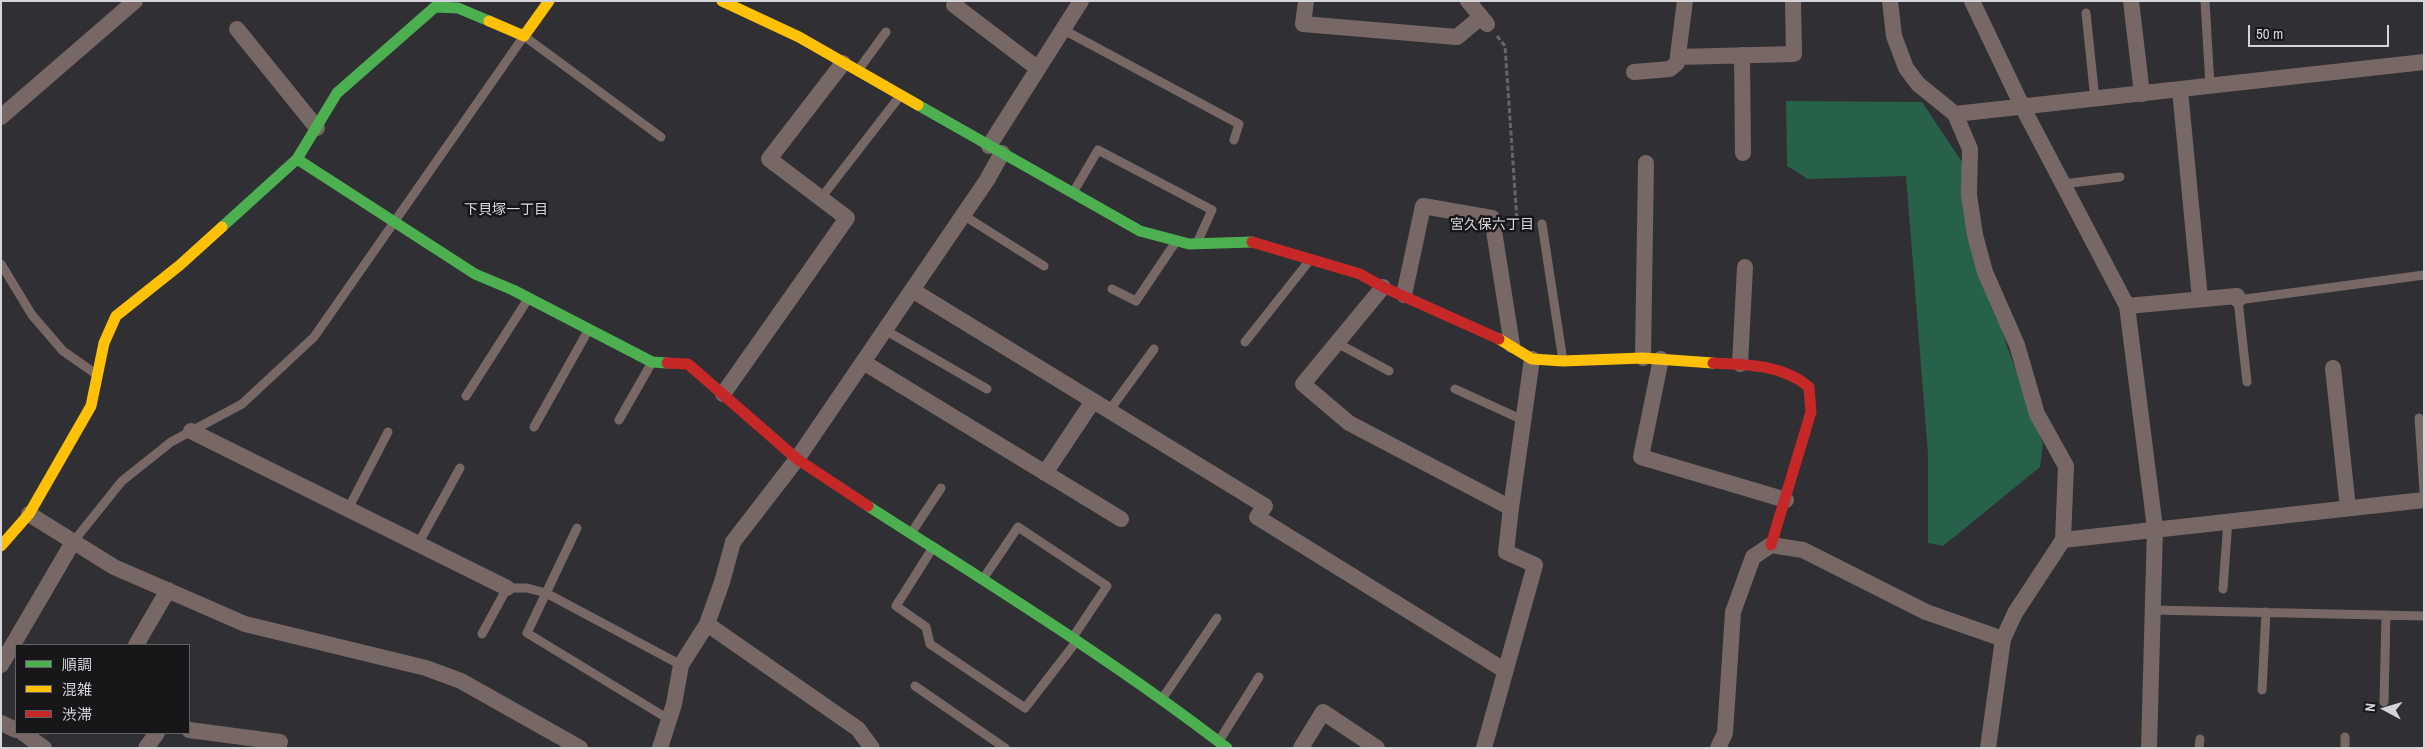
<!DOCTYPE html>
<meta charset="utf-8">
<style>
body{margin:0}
#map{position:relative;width:2425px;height:749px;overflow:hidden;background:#302f34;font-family:"Archivo Narrow","Noto Sans JP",sans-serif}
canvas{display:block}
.frame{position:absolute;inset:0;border:2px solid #d5d4d9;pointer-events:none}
.legend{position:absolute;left:15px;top:644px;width:175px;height:90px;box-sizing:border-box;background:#17171a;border:1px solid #636366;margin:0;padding:6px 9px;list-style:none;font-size:15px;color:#d5d4d9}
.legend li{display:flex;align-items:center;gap:10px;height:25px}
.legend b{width:25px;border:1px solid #636366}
.north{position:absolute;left:2360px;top:684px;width:50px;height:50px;-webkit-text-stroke:4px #17171a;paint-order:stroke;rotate:276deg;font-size:14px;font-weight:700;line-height:20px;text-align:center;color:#d5d4d9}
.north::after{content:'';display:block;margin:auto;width:18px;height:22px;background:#d5d4d9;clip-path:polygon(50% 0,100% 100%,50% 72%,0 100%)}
.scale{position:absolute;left:2248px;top:25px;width:141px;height:22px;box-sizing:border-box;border:2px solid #d5d4d9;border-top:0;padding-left:6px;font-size:15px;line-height:18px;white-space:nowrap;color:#d5d4d9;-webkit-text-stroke:4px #17171a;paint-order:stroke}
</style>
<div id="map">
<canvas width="2425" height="749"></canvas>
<div class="frame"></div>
<ul class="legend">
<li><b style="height:6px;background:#4caf50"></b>順調</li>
<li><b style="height:6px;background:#ffc107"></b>混雑</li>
<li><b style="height:6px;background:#c62828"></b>渋滞</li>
</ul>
<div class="north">N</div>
<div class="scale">50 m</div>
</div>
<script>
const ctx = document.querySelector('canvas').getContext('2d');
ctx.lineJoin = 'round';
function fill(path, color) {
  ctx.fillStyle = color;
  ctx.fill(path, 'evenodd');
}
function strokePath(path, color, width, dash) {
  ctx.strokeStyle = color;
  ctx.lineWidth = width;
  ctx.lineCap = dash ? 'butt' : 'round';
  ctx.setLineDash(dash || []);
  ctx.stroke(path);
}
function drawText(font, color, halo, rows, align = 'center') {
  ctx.font = font + ' "Archivo Narrow","Noto Sans JP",sans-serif';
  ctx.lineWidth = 5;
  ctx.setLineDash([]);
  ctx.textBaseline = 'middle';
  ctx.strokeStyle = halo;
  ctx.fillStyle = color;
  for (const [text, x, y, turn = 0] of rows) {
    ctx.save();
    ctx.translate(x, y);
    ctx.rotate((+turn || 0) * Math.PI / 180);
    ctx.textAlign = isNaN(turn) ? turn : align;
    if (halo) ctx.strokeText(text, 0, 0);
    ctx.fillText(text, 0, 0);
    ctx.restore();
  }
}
fill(new Path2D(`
 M1786,101L1922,102L1962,162L1966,216L2008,349L2043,444L2040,467L1943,546L1928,543V454L1906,176L1808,179L1787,166Z`), '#27614a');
strokePath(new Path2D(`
 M1497,36L1505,46L1517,221L1530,223`), '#6c6364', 3, [5, 2.5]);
strokePath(new Path2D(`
 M2205,1L2210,86
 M2086,13L2095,100
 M1062,29L1239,124L1234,140
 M859,69L886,32
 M2063,184L2120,177
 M1074,191L1098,150L1212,210L1197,243
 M821,198L900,96
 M963,215L1044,266
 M1542,224L1563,361
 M1,264L32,315L63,351L96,374
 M1112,289L1136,301L1175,243
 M885,330L987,389
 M1245,342L1310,260
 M1337,343L1389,371
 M2247,382L2238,300L2424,275
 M1455,389L1523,420
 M466,396L528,299
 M1109,411L1154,349
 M2419,418L2424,491
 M619,420L651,364
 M534,427L589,329
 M348,509L388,432
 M577,528L527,633L670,720
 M912,532L941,488
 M73,542L122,481L171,442L242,404L314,337L524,36L661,137
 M418,544L460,468
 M932,549L896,606L926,627L930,644L1025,708L1076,642
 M983,579L1018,527L1107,586L1073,637
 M2223,589L2228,520
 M2153,610L2424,616
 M482,634L507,588H527L546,593L681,665
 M915,686L1005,748
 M2262,690L2266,612
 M1162,699L1217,618
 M2384,702L2386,615
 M1219,741L1259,677
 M2199,748L2200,739
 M2345,748V737`), '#776866', 9);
strokePath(new Path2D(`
 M957,1L954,5L1037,68
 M1306,1L1303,24L1457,37L1481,17
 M1468,1L1487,24
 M1890,1L1894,36L1906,68L1918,84L1955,114L1970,149L1969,195L1975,235L1985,272L2017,345L2037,414L2066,466L2063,540L2015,613L2003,639L1988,748
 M1972,1L2023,108L2127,306L2155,528L2149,748
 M2131,1L2142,94
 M237,29L317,128
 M1742,55L1743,153
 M1678,57L1794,54L1793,1
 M1634,72L1670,69L1677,63L1685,1
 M2180,90L2200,299
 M1955,114L2424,62
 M1,117L135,1
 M989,146L1081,1
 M1383,287L1303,384L1349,423L1511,508L1532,359
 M912,290L1265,506L1257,517L1504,670
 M1404,295L1423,206L1492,218L1512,345
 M2127,306L2237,296L2238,300
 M1643,358L1646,163
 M1661,359L1641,457L1786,500
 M863,362L1121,519
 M1740,364L1745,267
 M2333,368L2348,508
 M723,394L847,218L769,159L843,63
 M191,431L507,588
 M1045,473L1093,401
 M29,514L114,567L245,624L426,668L461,681L580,748
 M2063,540L2424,500
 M707,624L858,729L872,748
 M136,645L168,590
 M1,665L73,542
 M1,723L16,730
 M189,730L280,742
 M23,733L44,748
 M146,748L157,733
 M660,748L674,704L681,665L707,624L722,582L733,542L797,459L987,180L1002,153
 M1301,748L1323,712L1377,748
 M1484,748L1535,565L1506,552L1511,508
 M1718,748L1725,733L1733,612L1753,557L1771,545L1803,550L1926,612L2003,639`), '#776866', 16);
strokePath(new Path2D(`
 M918,105L1140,231L1189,244L1252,242
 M297,159L475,274L513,290L652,362L667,363
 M222,227L297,159L337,93L435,7L458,8L489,21
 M868,506C989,584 1113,660 1227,748`), '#4caf50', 11);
strokePath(new Path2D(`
 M722,1L799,37L918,105
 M489,21L524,36L549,1
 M1499,339L1532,359L1563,361L1643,358L1713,363
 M1,546L29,514L91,406L104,343L116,316L180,265L222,227`), '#ffc107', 11);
strokePath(new Path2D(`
 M1252,242L1360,274L1383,287L1499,339
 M667,363L688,364L797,459L868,506
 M1713,363C1746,365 1782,364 1809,387L1811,412L1771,545`), '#c62828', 11);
drawText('14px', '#dbdae2', '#17171a', [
 ["下貝塚一丁目",506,210],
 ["宮久保六丁目",1492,225]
]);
</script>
